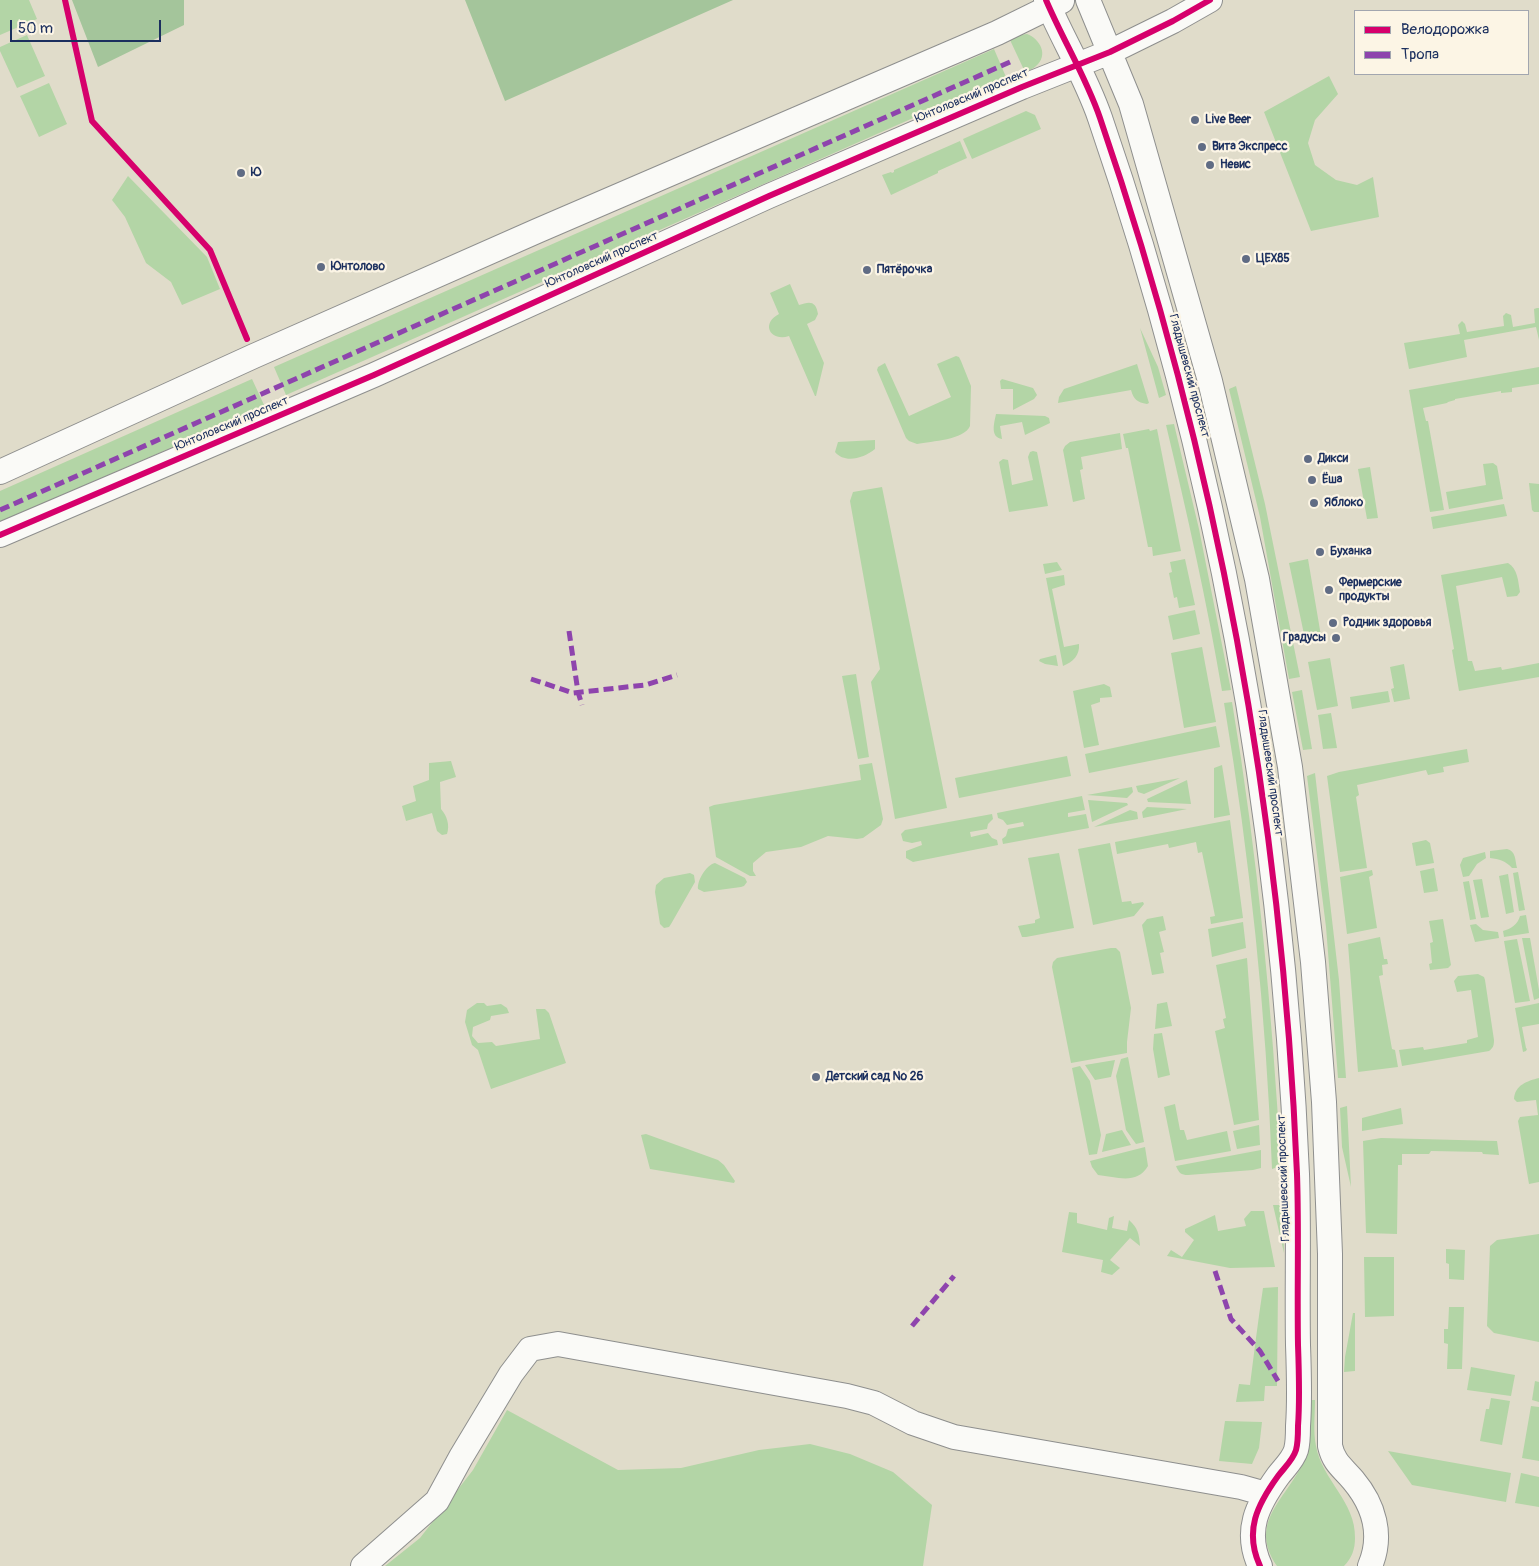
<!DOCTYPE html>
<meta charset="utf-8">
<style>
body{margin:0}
#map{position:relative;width:1539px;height:1566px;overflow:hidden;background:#e0dcca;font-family:Pangolin,sans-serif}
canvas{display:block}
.legend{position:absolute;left:1354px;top:10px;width:175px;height:65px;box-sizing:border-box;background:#fcf5e5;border:1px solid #a2a6af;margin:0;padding:6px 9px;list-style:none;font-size:15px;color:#1b2f5e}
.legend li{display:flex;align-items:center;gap:10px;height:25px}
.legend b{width:25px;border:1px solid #a2a6af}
.scale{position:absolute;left:10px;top:20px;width:151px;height:22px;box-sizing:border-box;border:2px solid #1b2f5e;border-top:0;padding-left:6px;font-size:15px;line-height:18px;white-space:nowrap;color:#1b2f5e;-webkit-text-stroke:4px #fcf5e5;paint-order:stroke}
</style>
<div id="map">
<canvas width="1539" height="1566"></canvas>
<ul class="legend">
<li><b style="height:6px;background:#d6006c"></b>Велодорожка</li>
<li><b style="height:6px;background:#8e44ad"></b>Тропа</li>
</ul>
<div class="scale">50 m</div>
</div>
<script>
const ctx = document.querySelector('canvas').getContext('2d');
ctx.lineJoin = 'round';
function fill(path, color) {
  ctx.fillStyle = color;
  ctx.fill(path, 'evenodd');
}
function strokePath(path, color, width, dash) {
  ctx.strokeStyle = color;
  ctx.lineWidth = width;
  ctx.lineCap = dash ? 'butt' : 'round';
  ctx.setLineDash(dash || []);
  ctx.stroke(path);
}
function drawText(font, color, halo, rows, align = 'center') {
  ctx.font = font + ' Pangolin,sans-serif';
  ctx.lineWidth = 4.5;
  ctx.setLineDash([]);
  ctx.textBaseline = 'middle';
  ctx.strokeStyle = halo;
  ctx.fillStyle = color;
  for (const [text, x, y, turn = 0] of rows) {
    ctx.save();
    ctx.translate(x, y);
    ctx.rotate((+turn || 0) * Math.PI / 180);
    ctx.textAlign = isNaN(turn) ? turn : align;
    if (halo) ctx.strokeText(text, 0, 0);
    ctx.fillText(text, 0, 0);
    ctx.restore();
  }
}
fill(new Path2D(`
 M0,0H29L37,19L0,35Z
 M1027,34C1040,39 1049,55 1036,66C1033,69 1029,70 1025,72L1010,40L1019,35Z
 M27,35L45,76L17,88L0,51V47Z
 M994,49L1006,77L286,395L274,367Z
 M1329,76L1338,94L1315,120L1308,143L1315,165L1336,180L1357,185L1373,177L1379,217L1311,231L1264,112Z
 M49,83L67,124L39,137L20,96Z
 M1026,111L1035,115L1041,129L972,159L963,139Z
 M960,141L967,158L938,171V173L891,195L882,175L891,172L892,173L894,172V170Z
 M128,176L207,257L220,289L182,305L171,282L146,263L125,217L112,200Z
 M790,284L799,305C810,301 816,301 818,314L815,320L807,324L824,363L816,396H815L789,336C771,342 760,324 779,314L770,293Z
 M1537,308H1539V340L1536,327L1464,340L1467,357L1409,369L1404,343L1460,334L1458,325L1462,321L1465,324L1467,332L1504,326L1503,316L1506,313L1511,315L1513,327L1535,323L1534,309Z
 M1140,328L1158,367L1166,395L1159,398Z
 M956,356L959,357L961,361L971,386L970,426C964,440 932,441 917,444L909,441L906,438L877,370L878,367L885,363L909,416L951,397L937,364Z
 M1137,364L1149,403L1147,404C1137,402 1134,400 1131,390L1058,403L1059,397L1064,389Z
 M1539,367V384L1512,388V392L1501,393V391L1455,399V400L1448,402L1447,403L1423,408L1426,421H1428L1444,510L1430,512L1409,390Z
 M252,379L265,407L0,522V491Z
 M1002,379L1033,388L1037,395L1034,399L1013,410V389H1001L1000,381Z
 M1236,386L1265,504L1300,677L1289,679L1260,517L1229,389Z
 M996,414L1045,416L1049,418L1050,423L1025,435L1022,422L1000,426L1002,439C990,437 994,424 996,414Z
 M1174,424L1199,529L1231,690L1222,691C1207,602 1187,513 1166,425Z
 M1149,429L1150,431L1157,429L1181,551L1153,556L1152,547H1148L1128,448H1126L1123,434Z
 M1120,433L1122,449L1081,457L1083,469L1080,470L1085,499L1073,502L1063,450L1065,446L1070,442Z
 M875,440V449C864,458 845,464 835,452L838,442Z
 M1033,451L1037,452L1048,506L1009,512L999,462L1003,459L1008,460L1012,485L1033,480L1028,457L1030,452Z
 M1493,463L1497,466L1503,499L1449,509L1446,492L1486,485L1483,464Z
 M1370,467L1378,518L1367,519L1358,469Z
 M1529,483L1539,484V512H1534L1532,510Z
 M882,487L947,808L895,819L871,682L880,669L850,501L853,492Z
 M1504,504L1507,516L1433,529L1431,517Z
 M1185,559L1195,605L1179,608L1177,597L1174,598L1169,573L1172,572L1170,562Z
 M1308,559L1321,636L1305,639L1289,563Z
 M1057,562L1062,570L1045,574L1043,564Z
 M1508,563C1518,569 1518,581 1520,592L1517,596L1507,597L1502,577L1456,586L1468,661H1472L1475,671L1501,667L1502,670L1539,663V677L1459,691L1452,650L1454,649L1441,575Z
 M1064,575L1065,585L1052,589L1064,647L1079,644C1080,655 1073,662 1063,666L1046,578Z
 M1195,610L1200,634L1173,640L1168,616Z
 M1202,647L1216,722L1184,728L1171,653Z
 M1056,655L1058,666L1045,664L1039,661L1040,659Z
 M1330,658L1338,706L1317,710L1308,662Z
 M1404,664L1410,699L1394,702L1391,689L1394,688L1390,667Z
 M856,674L869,757L858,759L842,676Z
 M1104,684L1110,687L1112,697L1100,698V702L1091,705L1099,745L1084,748L1073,691Z
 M1302,690L1312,749L1303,750L1292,692Z
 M1388,691L1390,702L1352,709L1350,697Z
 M1232,702C1258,856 1272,1011 1281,1166L1272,1169C1266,1013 1250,858 1224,703Z
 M1331,713L1337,748L1323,749L1318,715Z
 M1216,726L1220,747L1089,773L1085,754Z
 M1467,749L1469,762L1443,767L1444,772L1428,775L1426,770L1357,785L1359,795L1356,797L1367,868L1340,872L1327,776L1339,772Z
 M1067,756L1071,776L959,798L955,778Z
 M451,761L456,777L440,782L441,809C447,816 450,825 447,834L442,835L437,831L432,813L406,821L402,806L416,801L413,786L429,780V763Z
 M872,763L883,819L881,825L863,838L857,839L828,836L801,847L766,852L753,863V871L756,876H750L716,857L709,807L714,805L861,780L859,765Z
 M1222,765L1230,815L1214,818V768Z
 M1315,773L1339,980L1346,1078H1338L1326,927L1307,776Z
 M1180,778L1144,794L1138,792L1136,786Z
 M1187,780L1191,804L1148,802L1147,799Z
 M1132,787L1133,792L1127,798L1087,795Z
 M1082,796L1085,810L1068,813V817L1086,814L1089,828L1003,844L1002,839L1006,836L1008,829L1024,826L1023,822L1007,825L1003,820L998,818L997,813Z
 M1088,800L1127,803L1128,805L1092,822Z
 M1147,807L1187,809L1143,818L1142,812Z
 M1130,810L1137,812L1138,819L1094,827Z
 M992,814L993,819L988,824L987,829L970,832L971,837L988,833L992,838L997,840L998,845L913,862L906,858V851L922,845L921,841L912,843L903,841L901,834L905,830Z
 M1230,820L1243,918L1211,924L1210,917L1215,916L1202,852L1198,853L1196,842L1169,848L1168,844L1117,854L1115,842Z
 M1426,840L1430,843L1434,863L1416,866L1412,843Z
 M1110,843L1122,902L1131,901L1132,904L1143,902L1144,904L1134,916L1093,925L1078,849Z
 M1507,849C1516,851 1515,860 1517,868H1512C1506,861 1499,859 1490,858V851Z
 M1485,852L1486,858L1477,864L1469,876L1463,877L1460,865L1463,858Z
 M1059,853L1074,928L1026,937H1022L1018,926L1035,923V920L1040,918L1028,858Z
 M715,863L745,878L747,882L744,886L741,887L704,892L698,889C697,881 706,865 715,863Z
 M1434,868L1438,891L1424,893L1420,871Z
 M1372,870L1373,875L1369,877L1377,928L1347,934L1340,877Z
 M1518,872L1525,910L1519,911L1513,873Z
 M690,873L694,875L695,882L671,924L669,927L664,928L660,924L655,892L656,885L664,878Z
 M1508,874L1514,912L1506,914L1499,876Z
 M1482,879L1489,917L1481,918L1473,880Z
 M1469,881L1476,919L1470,920L1463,882Z
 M1526,915L1529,933L1504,937L1503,931C1511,929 1518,924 1520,916Z
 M1163,916L1166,930L1159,932L1164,952L1160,953L1164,973L1152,975L1142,925L1147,919Z
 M1443,919L1451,965L1448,968L1430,970L1429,964L1432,963L1430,943L1433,942L1429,921Z
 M1243,922L1246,948L1212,957L1208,929Z
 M1476,924L1483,930L1498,932L1499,938L1475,942L1470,925Z
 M1380,937L1384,959H1387L1388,964L1382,965L1383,975L1379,976L1392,1049L1395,1050L1398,1067L1358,1072L1348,944Z
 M1522,938H1530L1539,990V998L1534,1000Z
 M1517,939L1530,1001L1515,1003L1504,941Z
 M1111,948H1116L1120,952L1131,1008L1127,1042V1053L1071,1063L1052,967L1053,962L1057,958Z
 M1247,958L1259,1120L1234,1125L1215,1031L1225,1028L1223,1019L1226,1018L1216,965Z
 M1478,974L1484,977L1485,980L1494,1040C1494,1046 1493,1048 1489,1051L1402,1066L1399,1050L1423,1047L1424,1050L1467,1043V1040L1478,1037L1471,990L1457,992L1454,981L1458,976Z
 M1167,1002L1172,1026L1155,1029L1157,1004Z
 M477,1003H484L487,1006L501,1004L507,1008L509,1013L491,1016L490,1020L473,1027L472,1036L478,1043L492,1042L496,1046L540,1039L536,1009H545L549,1013L566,1063L491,1089L478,1050L472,1045L465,1022L467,1010Z
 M1539,1003V1024L1522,1027L1526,1048L1527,1049L1526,1051L1523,1052L1515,1008Z
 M1162,1033L1170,1075L1158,1078L1153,1049L1154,1034Z
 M1128,1057L1144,1142L1136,1144L1126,1130L1116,1076L1121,1059Z
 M1115,1060L1111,1077L1095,1080L1085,1065Z
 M1080,1066L1090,1081L1101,1135L1097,1154L1089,1155L1072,1068Z
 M1539,1078V1182L1529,1184L1518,1121L1520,1117L1538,1115L1536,1100L1517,1102L1514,1099C1515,1085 1527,1081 1539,1078Z
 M1175,1104L1180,1130H1184L1187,1140L1227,1131L1231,1151L1175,1161L1164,1107Z
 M1347,1106L1351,1187L1342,1147L1340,1108Z
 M1401,1108L1403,1124L1362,1131V1118Z
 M1259,1125L1260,1145L1237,1149L1233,1131Z
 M1122,1130L1131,1145L1102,1152L1106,1134Z
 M646,1134L718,1160L724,1165L735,1181L734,1183L650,1169L641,1135Z
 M1381,1138L1497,1141L1499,1155L1483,1154L1482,1152L1431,1151L1429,1154H1402V1165H1398L1397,1234L1366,1233L1363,1141Z
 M1145,1147L1148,1166C1137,1185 1117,1177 1098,1175L1092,1167L1090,1161Z
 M1261,1150V1168L1253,1170L1188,1175C1181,1175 1179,1173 1176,1166Z
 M1273,1205H1283L1284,1253Z
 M1251,1211H1264L1275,1267L1230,1268L1167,1256L1171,1250L1182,1257L1194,1240L1185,1232V1229L1215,1215L1218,1231L1246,1226L1244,1219Z
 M1069,1212L1077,1213V1223L1107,1230L1109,1218L1114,1216L1112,1228L1127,1231L1129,1220C1138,1228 1139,1234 1140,1246L1130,1238L1110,1260L1120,1268L1112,1275L1101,1272L1103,1260L1062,1252Z
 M1539,1234V1342L1494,1333L1487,1326L1490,1246L1497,1240Z
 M1446,1249L1465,1250L1464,1280L1449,1279V1264L1446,1263Z
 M1364,1257H1394V1316L1365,1317Z
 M1278,1287L1277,1386H1265L1264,1401L1236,1402L1239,1384L1250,1385C1254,1353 1258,1321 1263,1288Z
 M1449,1307H1464L1462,1369H1447L1448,1344L1444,1343V1329H1448Z
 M1353,1313H1355V1371L1344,1372L1345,1357Z
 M1471,1367L1515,1375L1511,1396L1467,1390Z
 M1535,1381L1539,1382V1402L1532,1400Z
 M1491,1398L1510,1401L1502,1445L1480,1441L1486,1409H1489Z
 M1310,1400H1315C1315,1415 1313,1432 1316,1446C1322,1480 1356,1502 1355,1538C1355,1549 1352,1558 1344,1566H1277C1245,1519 1293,1495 1306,1455C1311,1440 1309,1416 1310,1400Z
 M1531,1406L1539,1407V1461L1522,1458Z
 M507,1410L618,1470L681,1468L759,1450L810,1444L850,1454L893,1472L932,1505L923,1566H385L420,1538L473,1470Z
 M1225,1421L1262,1422L1259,1448L1252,1464L1219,1461Z
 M1388,1451L1511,1473L1506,1502L1412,1485Z
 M1521,1473L1539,1477V1507L1515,1503Z`), '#b3d5a6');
fill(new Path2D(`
 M72,0H184V25L98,67Z
 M465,0H733L505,101Z`), '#a4c59b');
const minor = new Path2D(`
 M1046,0C1063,40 1086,77 1100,118C1217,458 1282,815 1297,1174C1299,1231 1297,1288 1298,1345C1299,1372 1300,1399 1298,1426C1298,1433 1298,1443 1296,1450C1293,1460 1284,1468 1278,1476C1257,1505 1244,1531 1260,1566
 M1088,0L1131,104L1210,381L1257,579L1290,767L1313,962L1324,1102L1330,1254V1446C1334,1463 1342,1467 1353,1480C1374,1505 1383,1535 1370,1566
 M0,472L254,356L537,231L997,33L1062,1
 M0,535L374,375L769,196L1022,87L1110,52L1173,21L1210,0
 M363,1566L437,1501L461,1457L511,1374L530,1349L558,1344L847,1396L874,1403L913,1423L954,1437L1241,1487L1266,1494`);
strokePath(minor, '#8e8f8e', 26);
strokePath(minor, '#fafaf7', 24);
strokePath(new Path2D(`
 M0,510L1010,62
 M569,631L578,692L582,705
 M531,679L573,693L645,685L677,675
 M1215,1271L1231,1319L1260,1351L1278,1381
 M912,1326L954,1276`), '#8e44ad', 5, [10, 5]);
strokePath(new Path2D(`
 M65,0L92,121L210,250L247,339
 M1046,0C1063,40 1086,77 1100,118C1217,458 1282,815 1297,1174C1299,1231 1297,1288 1298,1345C1299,1372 1300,1399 1298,1426C1298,1433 1298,1443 1296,1450C1293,1460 1284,1468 1278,1476C1257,1505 1244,1531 1260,1566
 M0,535L374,375L769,196L1022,87L1110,52L1173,21L1210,0`), '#d6006c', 6);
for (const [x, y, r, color] of [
 [1195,120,5,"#606c84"],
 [1202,147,5,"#606c84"],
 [1210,165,5,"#606c84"],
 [241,173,5,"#606c84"],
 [1246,259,5,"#606c84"],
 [321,267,5,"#606c84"],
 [867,270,5,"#606c84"],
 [1308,459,5,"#606c84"],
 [1312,480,5,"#606c84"],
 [1314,503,5,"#606c84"],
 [1320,552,5,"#606c84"],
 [1329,590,5,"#606c84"],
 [1333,623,5,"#606c84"],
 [1336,638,5,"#606c84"],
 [816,1077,5,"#606c84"]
]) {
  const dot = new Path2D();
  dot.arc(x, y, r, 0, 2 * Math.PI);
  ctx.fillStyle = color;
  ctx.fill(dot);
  strokePath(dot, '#fcf5e5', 2);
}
drawText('12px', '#1b2f5e', '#fcf5e5', [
 ["Юнтоловский проспект",972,96,-23],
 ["Юнтоловский проспект",602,260,-24],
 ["Гладышевский проспект",1189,376,75],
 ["Юнтоловский проспект",232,424,-23],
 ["Гладышевский проспект",1270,773,82],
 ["Гладышевский проспект",1284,1178,-92]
]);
drawText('bold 12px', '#1b2f5e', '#fcf5e5', [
 ["Live Beer",1205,120],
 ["Вита Экспресс",1212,147],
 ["Невис",1220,165],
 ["Ю",251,173],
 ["ЦЕХ85",1256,259],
 ["Юнтолово",331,267],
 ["Пятёрочка",877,270],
 ["Дикси",1318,459],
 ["Ёша",1322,480],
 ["Яблоко",1324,503],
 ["Буханка",1330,552],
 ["Фермерские",1339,583],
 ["продукты",1339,597],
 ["Родник здоровья",1343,623],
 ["Градусы",1326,638,"right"],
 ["Детский сад № 26",826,1077]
], 'left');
</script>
